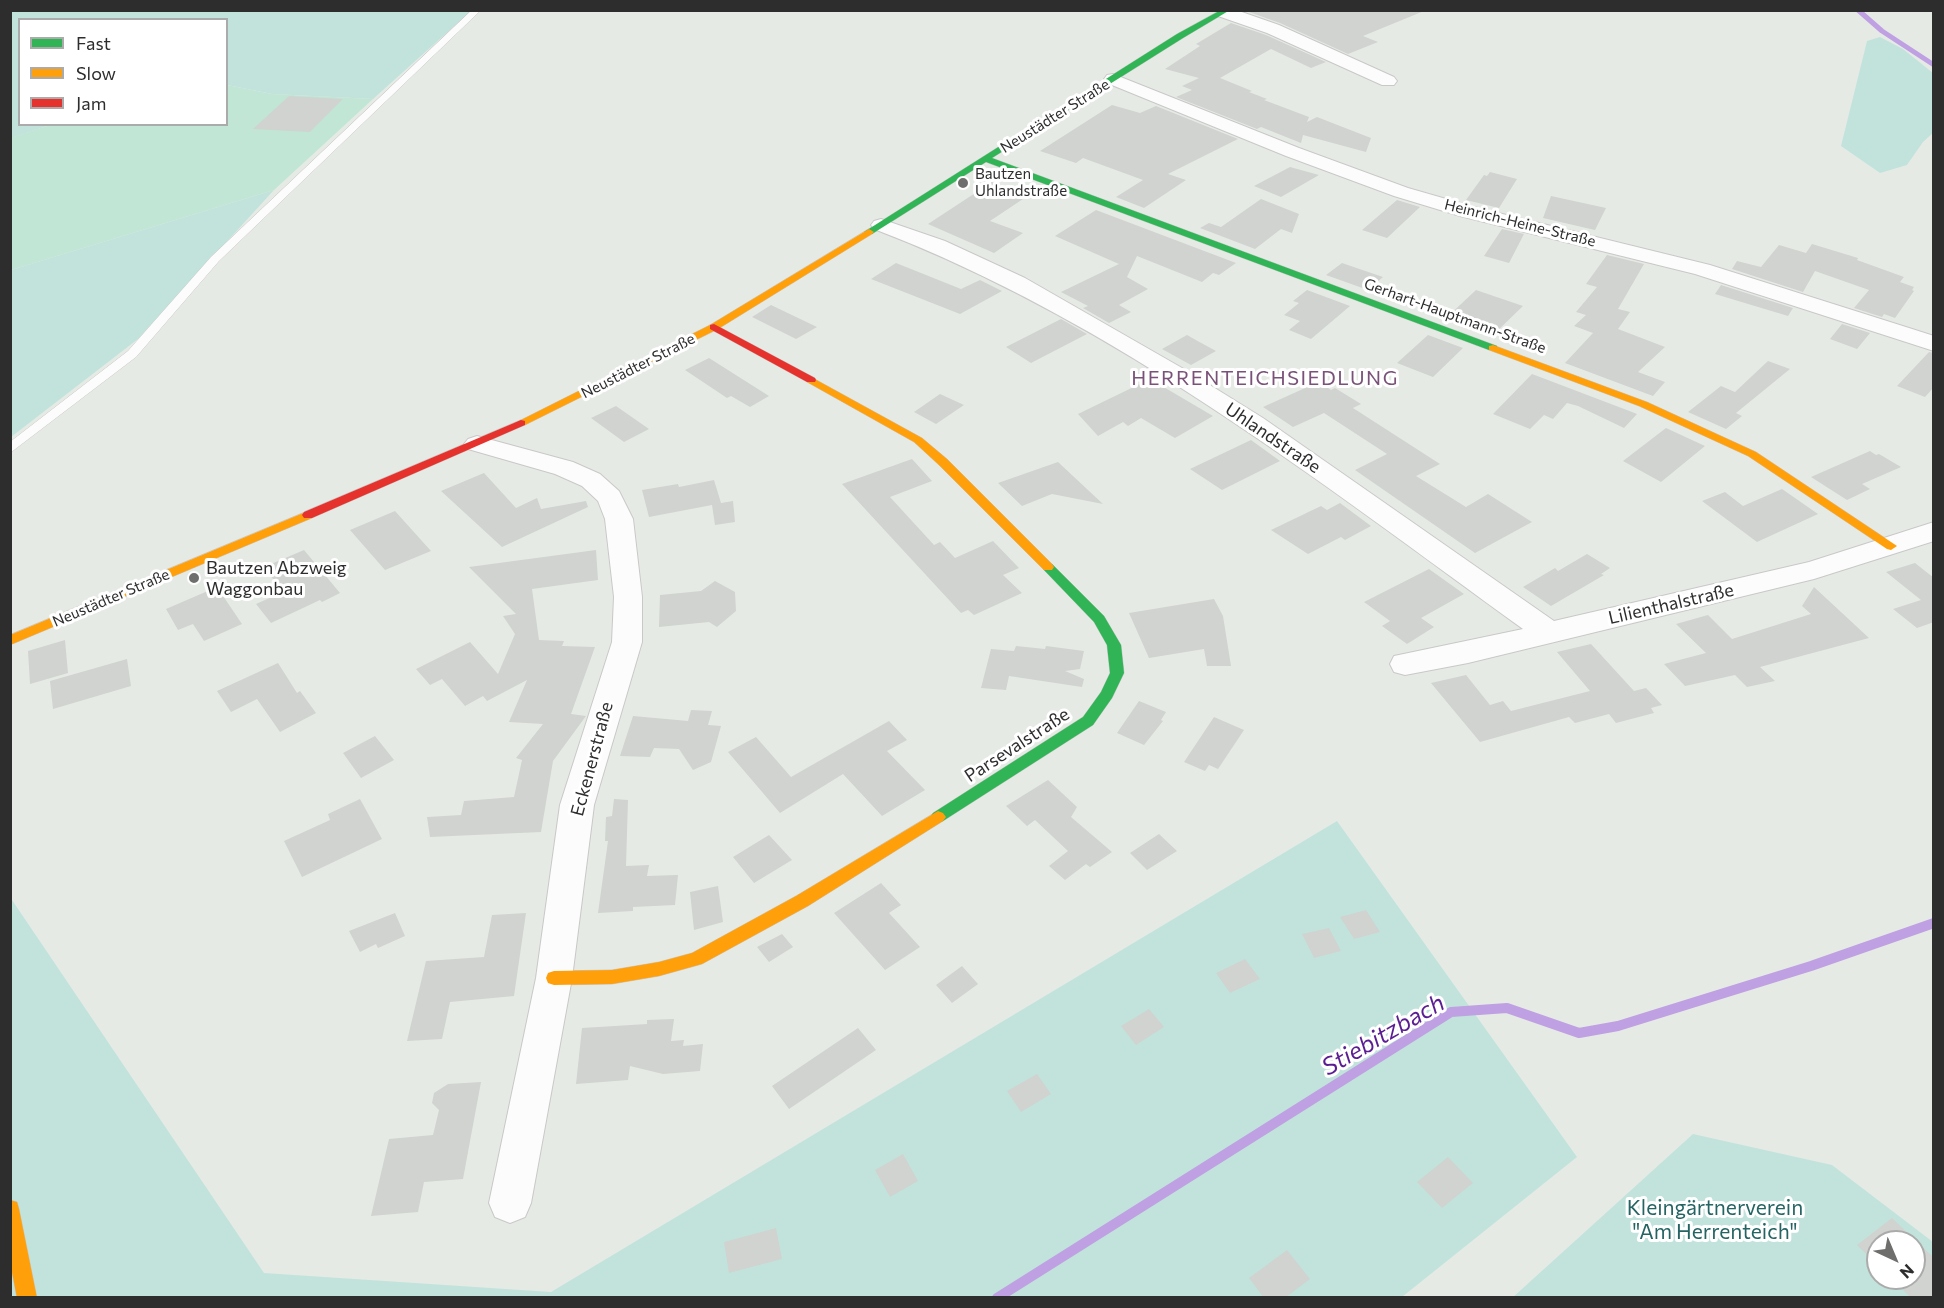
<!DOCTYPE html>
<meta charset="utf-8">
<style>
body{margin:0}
#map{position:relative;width:1944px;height:1308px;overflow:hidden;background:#e6eae5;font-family:Commissioner,sans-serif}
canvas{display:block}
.frame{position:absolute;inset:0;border:12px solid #2d2d2d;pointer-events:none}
.legend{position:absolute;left:18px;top:18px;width:210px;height:108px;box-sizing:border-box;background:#fff;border:2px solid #ababab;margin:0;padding:8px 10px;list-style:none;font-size:18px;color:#2d2d2d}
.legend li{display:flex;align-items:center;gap:12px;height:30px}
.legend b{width:30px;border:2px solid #ababab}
.north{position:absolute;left:1866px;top:1230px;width:60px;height:60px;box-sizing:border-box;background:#fff;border:2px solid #ababab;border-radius:50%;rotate:136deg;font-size:16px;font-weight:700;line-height:24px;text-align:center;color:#2d2d2d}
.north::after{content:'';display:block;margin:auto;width:21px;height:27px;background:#6e6f6d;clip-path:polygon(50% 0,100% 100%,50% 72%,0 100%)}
</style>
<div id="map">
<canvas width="1944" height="1308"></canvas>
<div class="frame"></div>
<ul class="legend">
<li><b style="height:8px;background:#30b455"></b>Fast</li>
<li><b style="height:8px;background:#ff9f0a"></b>Slow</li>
<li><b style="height:8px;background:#e5322d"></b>Jam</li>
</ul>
<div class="north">N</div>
</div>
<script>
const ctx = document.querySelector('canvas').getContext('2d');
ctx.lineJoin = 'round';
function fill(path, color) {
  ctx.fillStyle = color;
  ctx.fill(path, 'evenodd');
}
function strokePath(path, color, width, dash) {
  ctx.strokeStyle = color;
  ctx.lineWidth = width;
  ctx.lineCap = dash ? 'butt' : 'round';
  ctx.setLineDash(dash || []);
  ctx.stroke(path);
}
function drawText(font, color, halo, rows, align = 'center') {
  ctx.font = font + ' Commissioner,sans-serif';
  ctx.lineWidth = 6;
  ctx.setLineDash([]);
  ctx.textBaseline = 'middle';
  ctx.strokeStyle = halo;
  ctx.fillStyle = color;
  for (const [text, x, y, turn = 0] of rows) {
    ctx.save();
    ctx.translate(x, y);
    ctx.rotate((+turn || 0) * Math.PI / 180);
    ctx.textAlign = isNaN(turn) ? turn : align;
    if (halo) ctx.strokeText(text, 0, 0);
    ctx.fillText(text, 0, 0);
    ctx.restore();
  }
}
fill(new Path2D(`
 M10,11H471L373,99L272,94L227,85L226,20H20V124L50,125L11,138Z
 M1880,37L1903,49L1933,73L1934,132L1923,142L1907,165L1880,173L1841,146L1867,41Z
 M274,190L138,339L11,437V270Z
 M1337,821L1577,1157L1402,1297H11L10,897L264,1273L551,1292Z
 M1693,1134L1832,1165L1933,1242V1297L1512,1298ZM1878,1242H1914V1278H1878Z`), '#c2e3dc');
fill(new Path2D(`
 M227,85L272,94L373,99L274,190L11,270L10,138L50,125L226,124Z`), '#c1e6d6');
strokePath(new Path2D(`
 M1858,10L1882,31L1934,65`), '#bfa0e3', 5);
strokePath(new Path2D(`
 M997,1298L1451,1012L1507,1008L1579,1033L1618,1026L1811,966L1934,923`), '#bfa0e3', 10);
fill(new Path2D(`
 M1253,10H1424V11L1363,36L1378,42L1348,54L1280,23L1249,12Z
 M1231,23L1266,35L1326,62L1311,68L1271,49L1220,78L1252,91L1249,92L1267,99L1264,100L1309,117L1307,122L1317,117L1371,138L1366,152L1303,135L1301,143L1261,127L1257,129L1176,97L1192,90L1182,86L1199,78L1165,69L1200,46L1196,44Z
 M289,96L343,99L310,132L253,129Z
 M1112,105L1140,113L1156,106L1238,139L1168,174L1186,180L1144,208L1116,197L1143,180L1083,158L1076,163L1040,151Z
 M1290,167L1319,175L1281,197L1254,186Z
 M1490,172L1517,179L1499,208L1466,200L1484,175L1487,176Z
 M992,182L1029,195L990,221L1023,233L994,253L928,224Z
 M1551,196L1606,208L1595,230L1543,218Z
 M1261,199L1299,214L1292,233L1281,229L1255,249L1200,228L1209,223L1221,227Z
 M1397,200L1420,207L1387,238L1362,230Z
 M1096,210L1236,263L1219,275L1213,273L1202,282L1137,256L1127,277L1148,289L1119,305L1131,312L1109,323L1083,308L1088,306L1061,292L1119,264L1055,236Z
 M1502,229L1524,234L1509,263L1484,256Z
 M1812,244L1858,258L1857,260L1904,277L1900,282L1914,287L1912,290L1914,291L1895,318L1884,314L1882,317L1854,308L1869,290L1815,271L1803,292L1732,269L1737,261L1761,267L1779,245L1806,253Z
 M1607,255L1644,264L1618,309L1630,312L1618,329L1665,347L1638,372L1665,382L1653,396L1565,363L1593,333L1574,326L1586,315L1576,312L1597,287L1586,284Z
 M896,263L961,289L980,280L1002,291L960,314L871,279Z
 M1342,263L1383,277L1368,290L1326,275Z
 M1721,285L1793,308L1788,316L1715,294Z
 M1307,290L1350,306L1311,339L1289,330L1300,321L1284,315L1299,303L1293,301Z
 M1476,290L1523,306L1492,336L1445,319Z
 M771,305L817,327L796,339L752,317Z
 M1061,319L1087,334L1031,363L1006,347Z
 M1842,324L1870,333L1857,349L1830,339Z
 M1187,335L1194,339L1216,351L1191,365L1162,349Z
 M1428,335L1463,348L1433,377L1397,363Z
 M1929,352L1934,353V387L1925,397L1897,386Z
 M709,358L769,396L750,407L731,396L727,398L685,370Z
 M1768,361L1790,369L1736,413L1742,416L1726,429L1688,412L1721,386L1735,392Z
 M1532,374L1632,412L1637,414L1624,428L1578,406L1567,403L1553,419L1544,415L1530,429L1493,414Z
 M1150,379L1213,416L1175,438L1141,418L1128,426L1123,422L1098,436L1078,414Z
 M1314,384L1320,387L1324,385L1331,390L1335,388L1361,404L1353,408L1440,464L1416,476L1466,507L1488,494L1532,522L1475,553L1355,470L1387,454L1324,413L1293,427L1263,407Z
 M940,394L964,405L936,424L914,412Z
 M616,406L649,429L624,442L591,418Z
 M1666,428L1705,446L1661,482L1623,461Z
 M1251,440L1280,461L1222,490L1190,469Z
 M1870,451L1876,455L1879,454L1901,467L1862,484L1870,489L1847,500L1811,477Z
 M912,459L932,481L890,497L934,545L940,542L955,558L993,541L1019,568L1003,575L1022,593L974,615L968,610L961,613L842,484Z
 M1058,462L1103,504L1052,494L1022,506L998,483Z
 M484,473L516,508L537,498L541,509L586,501L588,507L502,547L441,491Z
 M714,480L721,503L733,501L735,522L715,525L712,505L649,517L642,490L678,484L679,487Z
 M1782,489L1818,514L1757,542L1702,501L1725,492L1743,506Z
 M1340,503L1371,526L1345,540L1341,537L1308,554L1271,530L1321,506L1327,510Z
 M395,511L431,551L385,570L350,530Z
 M304,550L340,593L322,602L320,600L271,623L256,604L283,592L264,567Z
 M596,550L598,580L532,589L539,640L564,641L562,646L595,647L571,714L586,716L553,761L541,832L430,837L427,817L461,815L464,801L514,797L522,760L516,758L543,724L509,722L527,680L487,701L483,696L465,706L442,679L430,685L416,669L470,642L498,674L515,634L503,616L516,614L469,567Z
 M1587,554L1610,568L1601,574L1604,575L1551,606L1523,587L1555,568L1558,571Z
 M1915,563L1934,578V622L1917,628L1893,609L1921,600L1886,572Z
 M1429,569L1464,594L1421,618L1434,627L1407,644L1382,626L1390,621L1364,602Z
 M715,581L735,592L736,611L717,627L709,622L659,627L660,595L701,591Z
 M217,587L242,624L204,641L193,624L178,630L166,609Z
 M1814,587L1869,638L1760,667L1775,681L1747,687L1735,675L1685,686L1664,664L1706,653L1676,624L1708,615L1732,639L1811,614L1802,606Z
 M1214,599L1223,616L1231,666H1207L1204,649L1149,658L1129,613Z
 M65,640L68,673L30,684L28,651Z
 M1591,644L1634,691L1646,688L1662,705L1651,708L1654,713L1616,723L1609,714L1575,723L1569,717L1480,742L1431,683L1466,675L1490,705L1503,701L1511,711L1590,691L1557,652Z
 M1016,646L1045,649L1046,646L1084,651L1080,669L1065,671L1084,679L1082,687L1009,676L1006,690L981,688L991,649L1014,651Z
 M127,659L131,686L53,709L50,681Z
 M278,663L297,693L300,691L316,713L280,732L257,699L231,712L217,691Z
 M1139,701L1166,712L1161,720L1163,721L1144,745L1117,733Z
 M691,710L712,711L708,725L721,726L711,762L693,770L679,749L654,748L650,757L620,756L633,716L688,721Z
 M1214,717L1244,730L1218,769L1209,765L1205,771L1184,762Z
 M889,721L907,740L887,751L925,790L882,816L843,774L780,813L728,752L756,737L791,777Z
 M375,736L394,760L361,778L343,753Z
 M1048,780L1077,807L1071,817L1112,852L1090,867L1086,864L1065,880L1049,866L1068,851L1035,820L1027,826L1006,806Z
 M360,799L382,839L302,877L284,841L330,820L328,814Z
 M614,799L628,800L626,866L649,865L647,876L678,875L675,905L633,907V911L598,913L608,841H605L606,817L612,816Z
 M1159,834L1177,851L1147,870L1130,853Z
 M769,835L792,860L754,883L733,857Z
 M881,883L901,905L889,913L920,947L885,970L834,913Z
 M718,886L723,922L694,930L690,892Z
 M1366,910L1380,932L1354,939L1340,917Z
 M395,913L405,936L378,948L376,944L360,952L349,931Z
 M526,913L514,996L450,1002L442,1039L407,1041L426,961L484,957L492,915Z
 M1329,928L1341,951L1314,958L1302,934Z
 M782,934L793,947L769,962L757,947Z
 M1245,959L1260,979L1230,993L1216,973Z
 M962,966L978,984L952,1003L936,985Z
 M1149,1009L1164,1027L1136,1045L1121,1026Z
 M674,1019L671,1041L684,1040L683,1046L703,1044L700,1071L663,1074L630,1066L628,1080L576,1084L582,1028L647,1024V1020Z
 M858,1028L876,1050L789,1109L772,1086Z
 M1037,1074L1051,1094L1021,1112L1007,1091Z
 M481,1082L463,1179L424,1182L418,1212L371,1216L389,1139L433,1135L439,1110L432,1103L434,1093L448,1084Z
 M903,1154L918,1181L890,1197L875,1170Z
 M1448,1157L1473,1183L1442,1208L1417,1182Z
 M1892,1218L1934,1258V1298H1911L1891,1278H1914V1242H1878V1265L1857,1245Z
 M776,1228L782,1259L729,1273L724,1242Z
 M1287,1250L1310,1279L1285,1298H1264L1249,1278Z`), '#d0d3cf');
const lane = new Path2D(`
 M472,10H481L219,261L136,357L10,453V442L128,351L211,257Z`);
const street = new Path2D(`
 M1217,10H1236L1279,25L1394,77L1397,81L1394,85H1382L1267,33L1218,16Z
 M1113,74L1299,148L1408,188L1474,207L1710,265L1909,328L1934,336V351L1695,274L1460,216L1394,196L1286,156L1107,83L1104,79L1107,75Z
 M881,219L945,241L1025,278L1189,372L1263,418L1554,621L1809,562L1934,522V541L1814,579L1468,663L1405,675L1394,672L1390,664L1394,656L1523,629C1317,480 1113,320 874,229L871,225L874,221Z
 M477,436L573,462L600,474L619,491L633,519L642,597V642L594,805L572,978L531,1203L525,1217L510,1223L495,1217L489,1203L536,978L560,805L612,642L614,597L605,519L598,501L582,486L555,474L468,449L464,444L468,439Z`);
const fast = new Path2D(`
 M1221,10H1230L1183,38L992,158L1497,346V350H1489L986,162L872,234L864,232L1177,34Z
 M1048,563L1052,564L1104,616L1121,645L1124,673L1112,698L1093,725L943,821L938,823L933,821L930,817L933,813L1083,717L1101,692L1110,673L1107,645L1094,622L1044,570L1042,567Z`);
const slow = new Path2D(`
 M869,229L874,232L872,234L718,329L525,425H517L515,423L710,325Z
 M1493,345L1647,402L1756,452L1897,546L1891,550L1887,549L1748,456L1639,406L1489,350V346Z
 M811,377L922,438L947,459L1052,564L1054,567L1052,570H1044L939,465L914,442L807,382L806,380Z
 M308,511L314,515L312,518L10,645V635Z
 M938,811L943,813L946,817L943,821L808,906L702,964L659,976L612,984L554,985L548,983L546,978L548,973L554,971L612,970L659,962L692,953L796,896Z
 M10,1200L17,1202L19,1209L37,1298H17L10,1262Z`);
const jam = new Path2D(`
 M714,324L815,378L816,380L815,382H807L710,329V325Z
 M521,420L525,421V425L312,518H304L302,515L304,512Z`);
strokePath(lane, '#c9c8c8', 1);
strokePath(street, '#c9c8c8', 2);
strokePath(fast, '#c9c8c8', 1);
strokePath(slow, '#c9c8c8', 1);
strokePath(jam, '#c9c8c8', 1);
fill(lane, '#fbfcfb');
fill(street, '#fbfcfb');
fill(fast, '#30b455');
fill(slow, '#ff9f0a');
fill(jam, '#e5322d');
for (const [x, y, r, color] of [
 [963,183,6,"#6e6f6d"],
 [194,578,6,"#6e6f6d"]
]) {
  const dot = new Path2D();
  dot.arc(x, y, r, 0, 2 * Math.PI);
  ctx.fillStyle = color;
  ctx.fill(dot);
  strokePath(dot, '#fff', 2);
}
drawText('15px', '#2d2d2d', '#fff', [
 ["Neustädter Straße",1055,116,-32],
 ["Heinrich-Heine-Straße",1520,223,14],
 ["Gerhart-Hauptmann-Straße",1455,316,20],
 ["Neustädter Straße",638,366,-27],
 ["Neustädter Straße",111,598,-23]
]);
drawText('15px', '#2d2d2d', '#fff', [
 ["Bautzen",975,174],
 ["Uhlandstraße",975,191]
], 'left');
drawText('18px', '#2d2d2d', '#fff', [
 ["Uhlandstraße",1273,438,34],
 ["Lilienthalstraße",1671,604,-13],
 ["Parsevalstraße",1017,745,-33],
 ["Eckenerstraße",592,759,-75]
]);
drawText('18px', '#2d2d2d', '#fff', [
 ["Bautzen Abzweig",206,568],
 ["Waggonbau",206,589]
], 'left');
ctx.letterSpacing = '1.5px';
drawText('20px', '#7a5279', '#fff', [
 ["HERRENTEICHSIEDLUNG",1265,378]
]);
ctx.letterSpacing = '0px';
drawText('21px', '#246463', '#fff', [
 ["Kleingärtnerverein",1715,1208],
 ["\"Am Herrenteich\"",1715,1232]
]);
drawText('italic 24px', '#5b1d92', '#fff', [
 ["Stiebitzbach",1383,1035,-30]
]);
</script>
